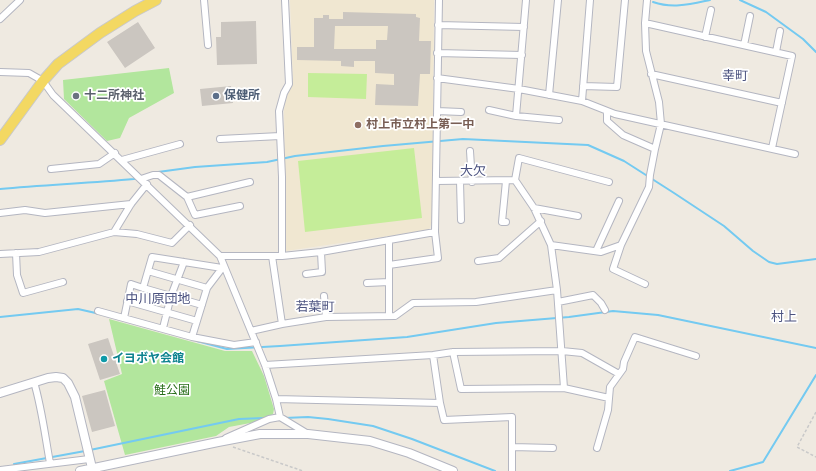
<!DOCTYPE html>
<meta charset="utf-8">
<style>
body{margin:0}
canvas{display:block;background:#efeae1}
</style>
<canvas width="816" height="471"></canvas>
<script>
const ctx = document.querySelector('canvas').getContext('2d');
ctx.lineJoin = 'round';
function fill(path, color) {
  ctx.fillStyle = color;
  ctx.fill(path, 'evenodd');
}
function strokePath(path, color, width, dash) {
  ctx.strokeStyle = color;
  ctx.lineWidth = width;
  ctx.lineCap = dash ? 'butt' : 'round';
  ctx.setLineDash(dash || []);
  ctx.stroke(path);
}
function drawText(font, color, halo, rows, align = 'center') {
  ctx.font = font + ' Rubik,"Noto Sans JP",sans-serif';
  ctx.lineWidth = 3.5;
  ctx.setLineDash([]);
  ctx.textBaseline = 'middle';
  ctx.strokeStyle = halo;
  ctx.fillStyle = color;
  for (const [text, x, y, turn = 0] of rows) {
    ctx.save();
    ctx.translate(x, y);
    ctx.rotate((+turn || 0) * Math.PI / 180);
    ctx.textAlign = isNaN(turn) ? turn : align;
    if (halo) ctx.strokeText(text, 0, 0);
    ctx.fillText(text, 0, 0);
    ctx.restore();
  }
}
fill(new Path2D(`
 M290,0H434L432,222L429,230L286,251L284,110L287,92L293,82Z`), '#f0e7d1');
fill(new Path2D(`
 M169,68L174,93L129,118L120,138L107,141L64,99L63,80Z
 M109,319L225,351H252L264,376L274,409L273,414L261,421L229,427L216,436L125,455L104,381L122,374Z`), '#b2e69d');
fill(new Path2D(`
 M308,73L367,74L366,99L308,97Z
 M414,148L422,218L305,232L298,161Z`), '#c5ed99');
strokePath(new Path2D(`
 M740,0L766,12L803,39L816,52
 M653,2C673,9 691,4 710,0
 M158,172L195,167L267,162L295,156L383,146L463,139L588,145L624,161L674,193L724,226L753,251L769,262L777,264L816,259
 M0,189C45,185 89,183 134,179L138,178
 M0,317L78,309L100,314
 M197,341L227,349L280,346L407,337L496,323L569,317L613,311L658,315L816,348
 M284,418L308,417L328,419L373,426L412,439L495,471
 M90,450L239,419L264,418
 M14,464L85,451
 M730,471L763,462L816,375`), '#74caf1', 2);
fill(new Path2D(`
 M343,12L416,14V17L420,18L419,41H431L430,74H420L418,106L375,105L376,84L394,85V74L375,73V61H354V67L341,66V61L297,60V47H314V18H323V15H329V19H343ZM335,26H388L387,40H376V49H334Z
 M256,21L257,64L217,65L216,37H221V22Z
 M138,22L155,48L125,68L107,42Z
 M231,86L233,103L202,106L200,89Z
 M108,338L120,374L100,380L88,344Z
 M105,390L115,426L92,432L82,396Z`), '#cbc6c0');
const minor = new Path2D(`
 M204,0L208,45
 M526,0L516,116L559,120
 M0,19L20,0
 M645,23L792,56L772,148
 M438,25L524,27
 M705,37L711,10
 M744,45L750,16
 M776,52L780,31
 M437,53L522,55
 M0,72L29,73L43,81L53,95L220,256L265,365L276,399L280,417
 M651,74L782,103
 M437,78L519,89L582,101L615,114L795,154
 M583,86L617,87L625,0
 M549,95L558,0
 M582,101L590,0
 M489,110L516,116
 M437,111L461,112
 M607,111V121L623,135L655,149L661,124L659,102L646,51L645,23L647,0
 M220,139L280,136
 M470,151L472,182
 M122,160L180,144
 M51,169L99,164L115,153
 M141,179L153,175H159L187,197L250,182
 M515,180L519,158L609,182
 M436,181L515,180L534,208L551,245L557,290L564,388
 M460,181L461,220
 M506,181L502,222H506
 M187,197L195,215L240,206
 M534,208L578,216
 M0,213L25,210L45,213L131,204
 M114,232L137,234L172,243L190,225
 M389,240V315
 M551,245L601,252L621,245L613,269L645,284
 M621,245L649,187L650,175L655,149
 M596,251L619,201
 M16,253L17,275L23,293L63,282
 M0,254L39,252L114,232L131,204L147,184
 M220,256H282L321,252L435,232L439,0
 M272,256L282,324
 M282,256V177L279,111L284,93L289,84L285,0
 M478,261L499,258L541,221
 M389,265L438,258L435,232
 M148,271L207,288
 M306,274L322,272L321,252
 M367,283L389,282
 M324,296L326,317
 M127,301L197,321
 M558,302L593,295L601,303L605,310
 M202,305L143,288L152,257L222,268
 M98,311L192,337L234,345L256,342
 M124,318L131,284L143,288
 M163,328L171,296L184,262
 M251,331L282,324L326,317L395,316L413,303L476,302L557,290
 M192,337L207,288L223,267
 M453,352L461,389L564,388L609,398
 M433,355L440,403
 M265,365L433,355L453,352L562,351L582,353L619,374
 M34,382C42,409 45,436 50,463
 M276,399L440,403L444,420L512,417V471
 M226,438L269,419L280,417L308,434
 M512,447L553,448
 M597,448L608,410L610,387L623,369L624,362L635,337L696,356
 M0,470L89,459`);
const tertiary = new Path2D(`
 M0,393L48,378L56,377L63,378L68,383L75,397L92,468
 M80,471L218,442L260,434H308L370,441L409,453L453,471`);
const primary = new Path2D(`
 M0,140L43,81L58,64L100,33L135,11L156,0`);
strokePath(minor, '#b4b6c1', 8);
strokePath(tertiary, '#b4b6c1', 10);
strokePath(primary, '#c9c9c9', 12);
strokePath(new Path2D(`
 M816,412L797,447L816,457
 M233,447L303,471`), '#c9c9c9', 1.5, [3, 2]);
strokePath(minor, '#fff', 6);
strokePath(tertiary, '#fff', 8);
strokePath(primary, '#f3d862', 10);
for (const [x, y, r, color] of [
 [76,96,4,"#6b7280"],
 [216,96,4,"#5c6f8a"],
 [358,125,4,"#8d6e63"],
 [104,359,4,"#0f9aa8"]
]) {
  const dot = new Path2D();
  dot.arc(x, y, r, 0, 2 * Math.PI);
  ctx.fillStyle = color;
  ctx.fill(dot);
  strokePath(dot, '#fff', 1.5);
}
drawText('bold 12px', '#5b616d', '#fff', [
 ["十二所神社",84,96]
], 'left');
drawText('bold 12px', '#4e5e75', '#fff', [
 ["保健所",224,96]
], 'left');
drawText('bold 12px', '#785e54', '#fff', [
 ["村上市立村上第一中",366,125]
], 'left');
drawText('bold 12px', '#0d838f', '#fff', [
 ["イヨボヤ会館",112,359]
], 'left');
drawText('12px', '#286e1a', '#fff', [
 ["鮭公園",172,391]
]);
drawText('13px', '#4c5380', '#fff', [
 ["幸町",735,76],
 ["大欠",473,171],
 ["中川原団地",158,299],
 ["若葉町",315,307],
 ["村上",784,317]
]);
</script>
